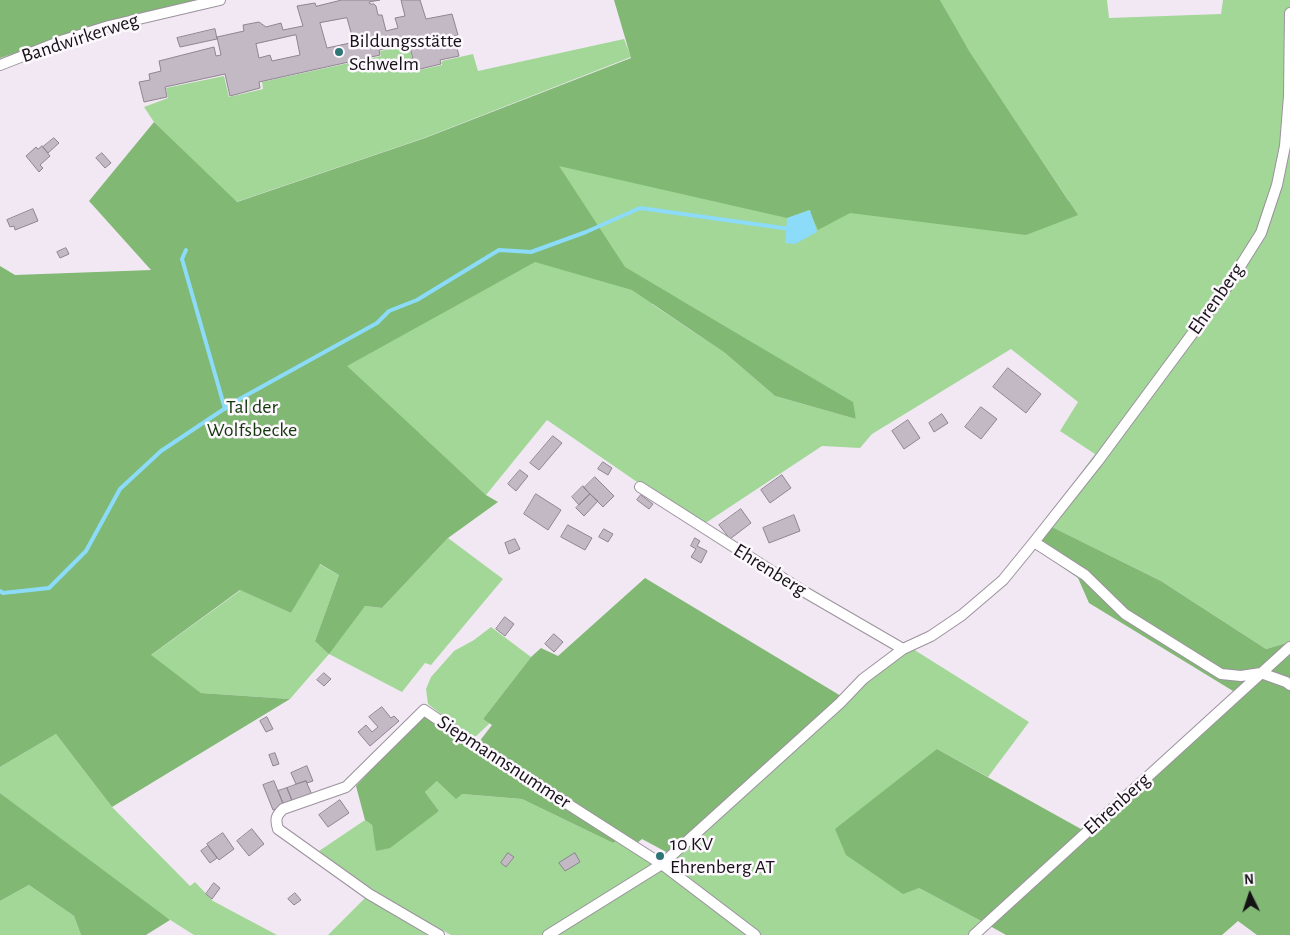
<!DOCTYPE html>
<meta charset="utf-8">
<style>
body{margin:0}
#map{position:relative;width:1290px;height:935px;overflow:hidden;background:#f2e8f4;font-family:"Alegreya Sans",sans-serif}
canvas{display:block}
.north{position:absolute;left:1225px;top:870px;width:50px;height:50px;-webkit-text-stroke:4px #fdf7fe;paint-order:stroke;rotate:356deg;font-size:14px;font-weight:700;line-height:20px;text-align:center;color:#151216}
.north::after{content:'';display:block;margin:auto;width:18px;height:22px;background:#151216;clip-path:polygon(50% 0,100% 100%,50% 72%,0 100%)}
</style>
<div id="map">
<canvas width="1290" height="935"></canvas>
<div class="north">N</div>
</div>
<script>
const ctx = document.querySelector('canvas').getContext('2d');
ctx.lineJoin = 'round';
function fill(path, color) {
  ctx.fillStyle = color;
  ctx.fill(path, 'evenodd');
}
function strokePath(path, color, width, dash) {
  ctx.strokeStyle = color;
  ctx.lineWidth = width;
  ctx.lineCap = dash ? 'butt' : 'round';
  ctx.setLineDash(dash || []);
  ctx.stroke(path);
}
function drawText(font, color, halo, rows, align = 'center') {
  ctx.font = font + ' "Alegreya Sans",sans-serif';
  ctx.lineWidth = 5;
  ctx.setLineDash([]);
  ctx.textBaseline = 'middle';
  ctx.strokeStyle = halo;
  ctx.fillStyle = color;
  for (const [text, x, y, turn = 0] of rows) {
    ctx.save();
    ctx.translate(x, y);
    ctx.rotate((+turn || 0) * Math.PI / 180);
    ctx.textAlign = isNaN(turn) ? turn : align;
    if (halo) ctx.strokeText(text, 0, 0);
    ctx.fillText(text, 0, 0);
    ctx.restore();
  }
}
fill(new Path2D(`
 M940,0H1107L1109,18L1221,14L1223,0H1290V642L1266,649L1161,581L1044,523L1095,454L1060,431L1078,402L1011,349L872,434L860,448L822,446L701,526L547,420L486,495L419,433L0,565L540,131L1049,211L1069,201L965,46ZM677,298L852,402L856,419L775,396L725,353L652,304L654,301Z
 M624,39L631,57L424,138L236,202L154,122L144,107L168,98L166,88L224,76L229,97L263,89L262,82L381,56L380,51L409,45L415,71L442,65V61L473,54L478,71Z
 M448,538L503,579L431,665L425,663L402,692L329,654L290,699L201,693L150,656L241,590L291,613L319,564L339,575L315,641L365,606L382,608Z
 M491,627L531,657L483,719L490,723L473,739L428,704L426,689L431,677L454,651L474,640Z
 M913,649L1029,722L988,777L937,749L919,888L983,922L968,935H555L664,864L882,668Z
 M56,734L112,807L190,886L195,882L213,901L277,935H194L156,911L0,793V767Z
 M437,781L462,794L522,799L613,843L617,841L625,847L652,864L546,935H451L372,891L319,851L365,820L372,825L377,851L439,811L425,792Z
 M29,885L74,916L81,935H0V901Z
 M370,893L445,935H328Z`), '#a2d797');
fill(new Path2D(`
 M0,0H206L30,48L0,58Z
 M614,0H940L969,51L1078,215L1026,235L850,213L818,230L809,210L787,218L559,166L625,267L853,402L856,419L775,396L725,353L632,290L535,262L347,366L486,495L498,502L448,538L382,608L365,606L329,654L315,641L339,575L320,564L291,613L240,590L151,655L201,693L290,699L112,807L56,734L0,767V266L15,275L151,270L89,201L154,122L237,202L425,138L631,58Z
 M1044,523L1161,581L1266,649L1290,642V935H1257L1238,921L1222,935H1006L983,922L919,888L903,894L846,855L835,829L937,749L1081,829L1254,678L1233,691L1089,603L1078,578L1033,547Z
 M645,578L841,696L670,854L642,839L636,844L624,837L613,843L522,799L462,794L456,799L437,781L425,792L439,811L390,848L376,851L372,825L365,820L356,786L424,714L475,747L492,725L483,719L531,657L541,648L558,656Z
 M0,793L170,920L146,935H81L74,916L29,885L0,901Z`), '#80b874');
fill(new Path2D(`
 M810,210L817,232L795,244L785,243L787,218Z`), '#8bdbf9');
strokePath(new Path2D(`
 M186,250L182,259L225,409
 M0,591L3,593L49,588L86,551L120,489L161,451L236,401L377,323L389,311L417,300L499,250L531,252L586,232L640,208L790,229`), '#8bdbf9', 4);
const building = new Path2D(`
 M342,0H380L369,2L370,4H374L376,6L378,15H382L386,31L398,28L395,18L405,16L401,0H420L426,19L452,14L458,35L454,36L459,56L440,60L441,64L416,70L409,44L379,50L380,55L259,82L260,88L230,96L225,74L165,87L167,97L144,102L139,82L150,80L149,74L161,71L159,61L214,47L216,56L221,55L217,37L244,31L243,25L259,22L266,27L281,23L283,30L303,26L297,6L315,3L316,6ZM347,18L352,36L349,37L350,43L327,48L320,23ZM296,35L300,55L272,61L270,55L259,58L256,44Z
 M215,29L217,39L180,47L177,38Z
 M54,138L59,143L48,153L43,147Z
 M42,146L50,156L40,165L43,168L39,172L26,156L36,147L38,149Z
 M102,153L111,163L105,168L96,158Z
 M33,209L38,221L15,230L14,226L10,227L7,220Z
 M66,248L69,254L60,258L57,252Z
 M1008,368L1041,394L1026,413L993,387Z
 M981,407L997,419L981,439L965,427Z
 M942,414L948,423L934,432L929,423Z
 M908,420L920,438L904,449L892,431Z
 M553,436L562,443L539,470L530,463Z
 M603,462L612,468L608,475L598,469Z
 M520,470L528,476L516,491L508,484Z
 M782,475L791,488L770,503L761,490Z
 M595,477L614,496L603,507L584,488Z
 M583,486L590,494L579,505L572,497Z
 M536,494L561,510L548,530L524,514Z
 M590,494L598,501L584,516L576,508Z
 M641,495L653,504L649,509L637,500Z
 M741,509L751,523L730,539L719,525Z
 M794,515L800,531L769,543L763,528Z
 M568,525L592,538L585,550L561,537Z
 M604,529L613,534L608,542L599,537Z
 M695,538L700,541L697,546L707,551L701,563L691,557L696,549L691,546Z
 M515,539L520,549L509,554L505,543Z
 M505,617L514,624L505,636L496,629Z
 M554,634L563,642L554,652L545,644Z
 M324,673L331,679L324,686L317,680Z
 M382,707L391,718L394,716L399,721L370,746L358,732L366,725L372,732L378,727L369,717Z
 M267,717L273,729L266,732L260,721Z
 M275,753L279,764L273,766L269,755Z
 M307,766L313,781L307,783L306,781L296,784L291,773Z
 M274,781L284,806L273,810L263,785Z
 M306,781L312,795L293,803L287,788Z
 M287,788L293,803L284,806L278,791Z
 M340,800L349,813L328,827L319,815Z
 M252,829L264,844L249,856L237,841Z
 M223,833L234,849L219,860L207,844Z
 M208,846L217,858L210,863L201,851Z
 M508,853L514,857L506,867L501,863Z
 M575,853L580,862L565,871L559,863Z
 M214,883L220,888L212,899L206,894Z
 M295,893L301,900L294,905L288,899Z`);
fill(building, '#c2b9c4');
strokePath(building, '#8e8590', 1);
const street = new Path2D(`
 M0,65L64,40L109,26L220,0
 M640,487L803,591L903,649
 M1034,542L1085,575L1125,614L1221,674L1241,676L1261,673L1286,682L1290,685
 M439,935L369,894L278,829C275,819 276,816 283,809L346,787L424,710L474,744L663,865L755,935
 M548,935L662,864L840,703L863,679L903,649L931,636L962,615L1003,580L1034,542L1098,461L1229,284L1261,233L1277,185L1285,146L1289,96L1290,13
 M974,935L1290,647`);
strokePath(street, '#9b929d', 12);
strokePath(street, '#fff', 10);
for (const [x, y, r, color] of [
 [339,52,5,"#2d7674"],
 [660,856,5,"#2d7674"]
]) {
  const dot = new Path2D();
  dot.arc(x, y, r, 0, 2 * Math.PI);
  ctx.fillStyle = color;
  ctx.fill(dot);
  strokePath(dot, '#fdf7fe', 2);
}
drawText('20px', '#151216', '#fdf7fe', [
 ["Bandwirkerweg",80,38,-18],
 ["Ehrenberg",1216,299,-55],
 ["Ehrenberg",770,570,32],
 ["Siepmannsnummer",504,762,33],
 ["Ehrenberg",1117,804,-42]
]);
drawText('20px', '#151216', '#fdf7fe', [
 ["Bildungsstätte",349,41],
 ["Schwelm",349,64],
 ["10 KV",670,844],
 ["Ehrenberg AT",670,867]
], 'left');
drawText('20px', '#123809', '#fdf7fe', [
 ["Tal der",252,407],
 ["Wolfsbecke",252,430]
]);
</script>
